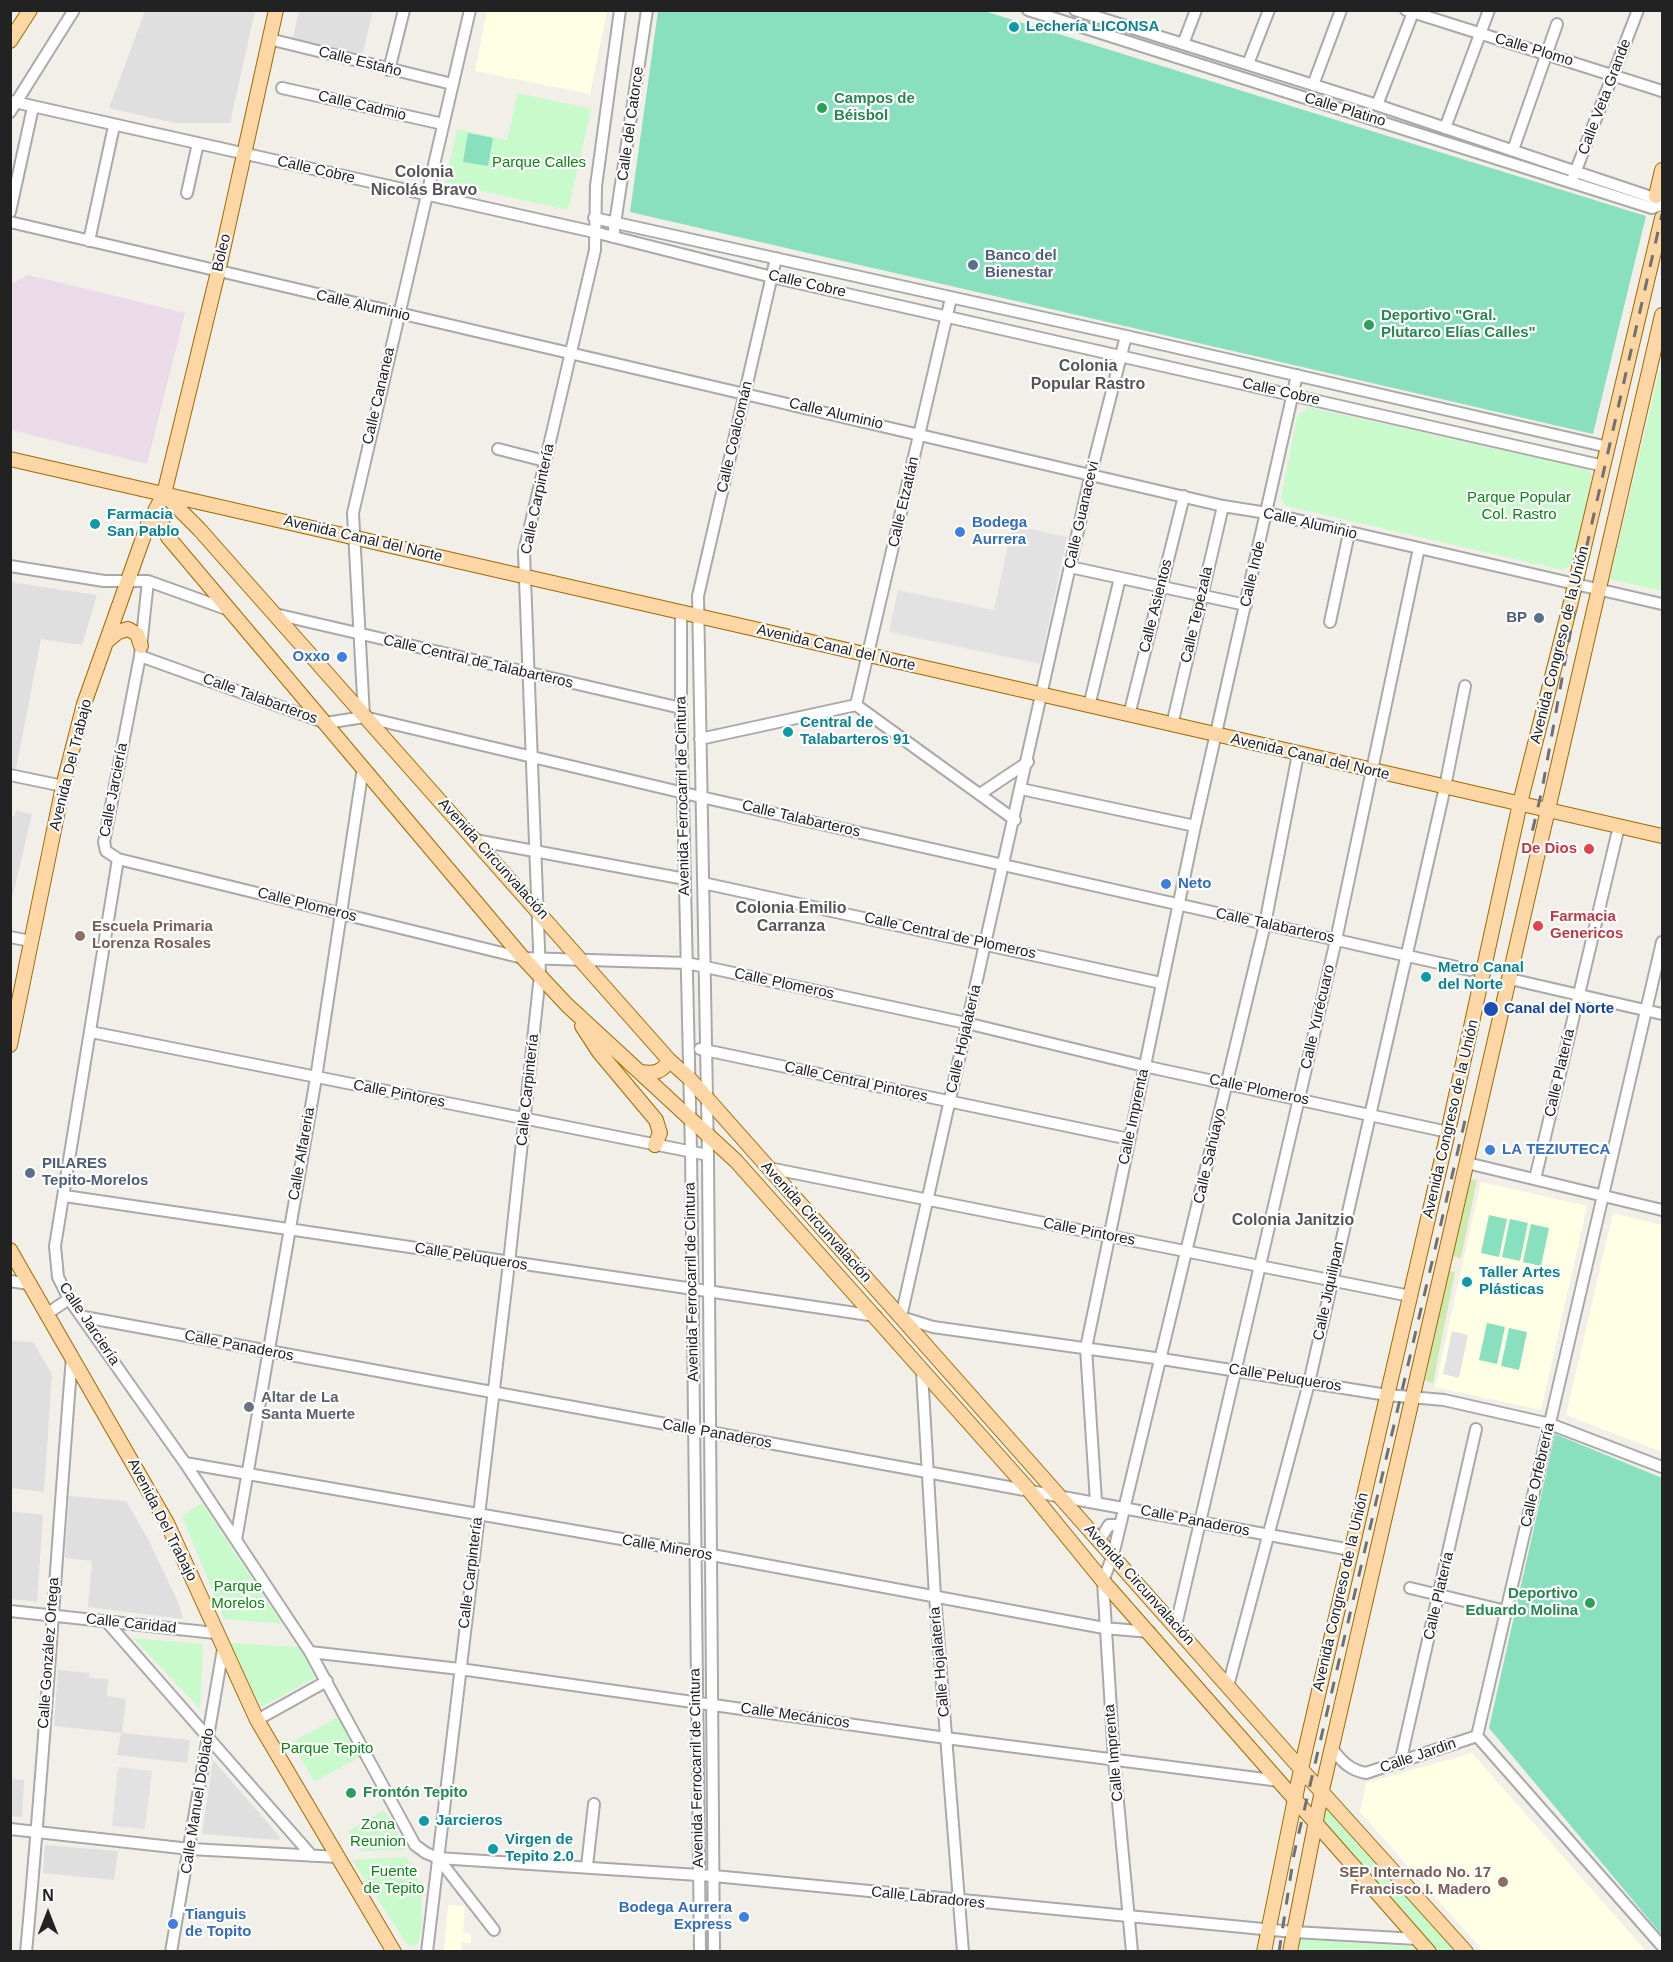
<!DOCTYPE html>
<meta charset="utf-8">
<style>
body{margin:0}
#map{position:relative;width:1673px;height:1962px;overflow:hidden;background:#f2efe9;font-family:Helvetica,sans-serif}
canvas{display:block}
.frame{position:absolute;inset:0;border:12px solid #222;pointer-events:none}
.north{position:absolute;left:18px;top:1884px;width:60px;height:60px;-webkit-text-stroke:4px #fff;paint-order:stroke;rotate:0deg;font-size:16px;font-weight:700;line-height:24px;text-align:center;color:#222}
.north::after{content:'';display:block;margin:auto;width:21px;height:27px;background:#222;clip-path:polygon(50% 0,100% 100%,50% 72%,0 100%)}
</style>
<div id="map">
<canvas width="1673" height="1962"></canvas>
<div class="frame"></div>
<div class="north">N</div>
</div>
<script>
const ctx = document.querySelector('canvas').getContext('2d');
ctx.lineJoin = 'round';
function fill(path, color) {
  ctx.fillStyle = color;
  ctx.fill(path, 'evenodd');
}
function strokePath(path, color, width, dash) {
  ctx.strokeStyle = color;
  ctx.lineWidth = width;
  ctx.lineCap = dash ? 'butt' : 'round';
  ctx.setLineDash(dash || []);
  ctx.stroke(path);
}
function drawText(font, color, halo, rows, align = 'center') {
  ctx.font = font + ' Helvetica,sans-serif';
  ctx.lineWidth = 4.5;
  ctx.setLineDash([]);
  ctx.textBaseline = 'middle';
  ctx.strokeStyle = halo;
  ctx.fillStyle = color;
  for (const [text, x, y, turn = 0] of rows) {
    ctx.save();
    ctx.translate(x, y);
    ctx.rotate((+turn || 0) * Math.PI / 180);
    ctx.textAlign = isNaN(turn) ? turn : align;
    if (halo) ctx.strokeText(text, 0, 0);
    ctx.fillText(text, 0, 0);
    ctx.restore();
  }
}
fill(new Path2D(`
 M145,11H255L230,123H175L109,108Z
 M299,11H373L362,56L292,41Z
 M10,582L97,595L82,645L41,639L16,769L10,767Z
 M16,810L32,814L11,903V816H15Z
 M11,1341L33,1342L52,1374L44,1492L11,1488Z
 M69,1496L126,1501L147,1537L178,1602L183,1619L88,1607L92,1561L65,1558Z
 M11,1511L43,1515L37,1602L11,1599Z
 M58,1670L89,1673V1678L108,1679L107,1696L126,1699L122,1733L190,1740L187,1763L117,1755L121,1733L54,1726Z
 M213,1760L280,1837L278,1840L202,1834Z
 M10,1779L24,1780L22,1817L11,1816Z
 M45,1845L118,1851L114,1880L43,1873Z`), '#e0dfdf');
fill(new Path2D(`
 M28,275L185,313L147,464L11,430V284Z`), '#ebdbe8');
fill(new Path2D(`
 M487,11H607L590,94L475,71Z
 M1481,1182L1587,1206L1541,1410L1435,1387Z
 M1613,1213L1662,1225V1452L1566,1415Z
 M1472,1753L1646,1951H1483L1360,1812L1366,1783Z
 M448,1905L465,1906L463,1933L471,1934V1943L462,1942L461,1951H444Z`), '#ffffe5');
fill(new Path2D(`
 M1469,1179L1477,1180L1461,1258L1452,1256Z
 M1447,1271L1455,1272L1433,1383L1425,1381Z`), '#cdebb0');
fill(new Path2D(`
 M518,93L591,109L568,210L445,183L457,129L507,140Z
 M1659,371L1662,372V591L1610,579Z
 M1308,407L1587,469L1593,476L1574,564L1562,570L1286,506L1281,498L1297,417Z
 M202,1503L282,1624L224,1619L182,1516Z
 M133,1638L203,1644L200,1709Z
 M229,1643L299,1647L316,1677L261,1707Z
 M340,1716L362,1756L314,1782L292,1742Z
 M1325,1805L1459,1951H1300L1299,1939L1431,1948L1321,1820Z
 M385,1810L407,1850L360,1851L348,1831Z
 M406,1857C411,1865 417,1873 419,1883C423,1895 425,1941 414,1947L407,1944L352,1860Z`), '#c8facc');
fill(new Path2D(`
 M981,10L1646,216L1593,434L630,212L658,11Z
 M468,133L493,138L488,166L463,162Z
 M1489,1215L1507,1219L1499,1257L1481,1253Z
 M1510,1219L1528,1223L1520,1261L1502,1257Z
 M1531,1224L1549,1228L1541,1266L1523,1262Z
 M1487,1323L1505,1327L1497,1364L1479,1360Z
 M1509,1328L1527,1332L1519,1370L1501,1366Z
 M1555,1434L1662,1478V1935L1489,1728Z`), '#88e0be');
fill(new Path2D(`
 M1012,525L1067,537L1040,664L889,632L898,590L994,610Z
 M1452,1331L1468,1335L1459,1378L1443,1374Z
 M118,1767L152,1771L145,1829L112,1826Z`), '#e2e2e2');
const minor = new Path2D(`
 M1028,10L1652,208L1662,205
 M1075,10L1377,105L1660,200
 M1406,10L1662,91
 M269,39L452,84
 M1183,44L1196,10
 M1248,64L1269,10
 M389,70L404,10
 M1313,85L1341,10
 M282,88L443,124
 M10,101L594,232L772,277L1604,466
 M1377,105L1414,10
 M10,112L74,10
 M1445,128L1489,10
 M1513,150L1557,24
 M1573,178L1638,10
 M187,193L198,143
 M10,212L33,107
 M594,218L1126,336L1608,447
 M10,222C414,320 820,408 1223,506L1267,513L1662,604
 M613,237L647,10
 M89,241L114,126
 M1126,336L1091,473L901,1317L933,1327L1162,1359L1387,1395L1444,1400L1550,1424L1662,1467
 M498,449L545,461
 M10,566L104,581H148L229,610
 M1070,567L1246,605
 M148,581L140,656L104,842L106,851L118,859L523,958L687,963L966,1023L1144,1066L1448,1132
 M681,612V708L691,1151L700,1952
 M275,614L681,708
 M1330,622L1349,533
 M140,656L326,723L364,717L701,797L1470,970
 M856,705L951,298
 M1089,706L1120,578
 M1129,715L1184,496
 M364,716L353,513L470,10
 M1172,725L1223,506
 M700,739L856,705L1015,820
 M10,775L63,786
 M1021,789L1195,826
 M980,794L1028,762
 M475,840L685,879
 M118,859L55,1246L58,1277L69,1299L185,1463L310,1652L415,1845L426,1853L438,1858L494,1930
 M703,883L1161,983
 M10,937L30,941
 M1510,979L1662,1014
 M91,1032L708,1155
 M700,1049L1129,1139
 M1467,1163L1662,1210
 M769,1168L1410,1296
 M1535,1179L1619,826
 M65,1196L876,1316
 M10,1281L29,1284
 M48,1313L69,1299
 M84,1317L1351,1550
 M922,1372L935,1596L963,1952
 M185,1463L696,1552L1104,1628L1150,1632
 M1096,1502L1086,1348L1195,826L1297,375
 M236,1540L316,1078L363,768
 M1099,1541L1109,1525H1120
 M1410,1588L1506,1611
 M10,1611L215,1633
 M106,1621L312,1856
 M1176,1625L1336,940L1419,548
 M310,1652L460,1669L946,1738L1280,1781
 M1228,1686L1309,1383L1445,787L1465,686
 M257,1720L327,1681
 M1477,1736L1662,942
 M1477,1736L1662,1946
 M1332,1749C1342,1761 1349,1770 1366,1773L1477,1736
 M1400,1763L1476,1429
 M10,1829L190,1849L338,1857
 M438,1858L714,1876L1294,1932L1417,1939
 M587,1866L594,1804
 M26,1952C45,1754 56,1555 72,1357
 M171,1952L223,1649
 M427,1952L509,1263L540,975L524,552L595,250L596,186L620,10
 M714,1952L708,1155L698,596L776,258
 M1132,1952L1114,1759L1103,1581L1113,1555L1265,924L1298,754`);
const major = new Path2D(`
 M10,41L30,10
 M1656,196L1662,170
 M10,459L1662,836
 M164,494L199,529L669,1060L689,1078L1301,1769L1466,1952
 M156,510L168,537L523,958L567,1005L736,1161L1028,1489L1103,1581L1429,1952
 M107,641L118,632L128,629L137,634L141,646
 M582,1026L599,1052L656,1120L660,1133L655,1145
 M10,1045L63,786L84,704L148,524L164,494L218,272L276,10
 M641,1072C654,1074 663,1072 669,1060
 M10,1250L167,1523L257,1720L394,1952
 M1264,1952L1301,1769L1448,1132L1520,803L1570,606L1662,218
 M1290,1952L1322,1790L1662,315`);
strokePath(minor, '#a9a9a9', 14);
strokePath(major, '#a06b00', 16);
strokePath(minor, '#fff', 10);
strokePath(major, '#fcd6a4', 14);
strokePath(new Path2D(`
 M1527,854L1542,790L1582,567L1662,214
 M1279,1952L1294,1854L1466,1116`), '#707070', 3, [12, 12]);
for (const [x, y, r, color] of [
 [1014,27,6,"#0f9aa8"],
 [822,108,6,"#2e9e5b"],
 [973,265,6,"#5c6f8a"],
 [1369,325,6,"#2e9e5b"],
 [95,524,6,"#0f9aa8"],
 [960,532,6,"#3f7fe0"],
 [1539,618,6,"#5c6f8a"],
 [342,657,6,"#3f7fe0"],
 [788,732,6,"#0f9aa8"],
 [1589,849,6,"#e0444e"],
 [1166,884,6,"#3f7fe0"],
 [1538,926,6,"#e0444e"],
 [80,936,6,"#8d6e63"],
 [1426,977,6,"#0f9aa8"],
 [1491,1009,8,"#1a4fb4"],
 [1490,1150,6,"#3f7fe0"],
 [30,1173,6,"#5c6f8a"],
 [1467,1282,6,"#0f9aa8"],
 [249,1407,6,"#6b7280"],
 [1590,1603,6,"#2e9e5b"],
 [351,1793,6,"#2e9e5b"],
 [424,1821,6,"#0f9aa8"],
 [493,1849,6,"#0f9aa8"],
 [1503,1882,6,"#8d6e63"],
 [744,1917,6,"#3f7fe0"],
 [173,1924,6,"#3f7fe0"]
]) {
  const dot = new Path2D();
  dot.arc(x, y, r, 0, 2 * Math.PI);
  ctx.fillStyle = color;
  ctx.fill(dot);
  strokePath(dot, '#fff', 2);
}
drawText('bold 15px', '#0d838f', '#fff', [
 ["Lechería LICONSA",1026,27],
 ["Farmacia",107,515],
 ["San Pablo",107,532],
 ["Central de",800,723],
 ["Talabarteros 91",800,740],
 ["Metro Canal",1438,968],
 ["del Norte",1438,985],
 ["Taller Artes",1479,1273],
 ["Plásticas",1479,1290],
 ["Jarcieros",436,1821],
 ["Virgen de",505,1840],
 ["Tepito 2.0",505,1857]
], 'left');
drawText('15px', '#222', '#fff', [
 ["Calle Plomo",1534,50,17],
 ["Calle Estaño",360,62,14],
 ["Calle Veta Grande",1605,97,-69],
 ["Calle Cadmio",362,106,13],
 ["Calle Platino",1345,110,17],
 ["Calle del Catorce",631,124,-82],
 ["Calle Cobre",316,170,13],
 ["Boleo",222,253,-77],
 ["Calle Cobre",807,284,13],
 ["Calle Aluminio",363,306,13],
 ["Calle Cobre",1281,392,13],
 ["Calle Cananea",379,396,-77],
 ["Calle Aluminio",836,414,13],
 ["Calle Coalcomán",735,437,-77],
 ["Calle Carpintería",538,499,-78],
 ["Calle Etzatlán",904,502,-77],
 ["Calle Guanacevi",1082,515,-77],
 ["Calle Aluminio",1310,524,13],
 ["Avenida Canal del Norte",363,539,13],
 ["Calle Inde",1253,574,-77],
 ["Calle Asientos",1156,606,-76],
 ["Calle Tepezala",1197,615,-77],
 ["Avenida Congreso de la Unión",1560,645,-76],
 ["Avenida Canal del Norte",836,648,13],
 ["Calle Central de Talabarteros",478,662,13],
 ["Calle Talabarteros",260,699,20],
 ["Avenida Canal del Norte",1310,757,13],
 ["Avenida Del Trabajo",71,765,-76],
 ["Calle Jarciería",114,790,-79],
 ["Avenida Ferrocarril de Cintura",683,796,-91],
 ["Calle Talabarteros",801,819,13],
 ["Avenida Circunvalación",493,859,48],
 ["Calle Plomeros",307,905,14],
 ["Calle Talabarteros",1275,926,12],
 ["Calle Central de Plomeros",950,936,12],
 ["Calle Plomeros",784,984,12],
 ["Calle Yurécuaro",1318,1017,-77],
 ["Calle Hojalatería",964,1039,-77],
 ["Calle Platería",1560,1073,-77],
 ["Calle Central Pintores",856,1082,12],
 ["Calle Carpintería",528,1090,-84],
 ["Calle Plomeros",1259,1090,12],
 ["Calle Pintores",399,1094,11],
 ["Calle Imprenta",1134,1117,-78],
 ["Avenida Congreso de la Unión",1451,1119,-77],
 ["Calle Alfareria",302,1154,-80],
 ["Calle Sahúayo",1210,1156,-77],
 ["Avenida Circunvalación",816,1222,48],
 ["Calle Pintores",1089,1232,11],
 ["Calle Peluqueros",471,1257,9],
 ["Avenida Ferrocarril de Cintura",692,1282,-91],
 ["Calle Jiquilipan",1329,1291,-78],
 ["Calle Jarciería",89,1324,56],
 ["Calle Panaderos",239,1346,11],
 ["Calle Peluqueros",1285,1378,9],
 ["Calle Panaderos",717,1434,10],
 ["Calle Orfebrería",1538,1475,-77],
 ["Avenida Del Trabajo",162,1520,63],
 ["Calle Panaderos",1195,1521,11],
 ["Calle Mineros",667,1548,10],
 ["Calle Carpintería",471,1573,-83],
 ["Avenida Circunvalación",1139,1585,48],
 ["Avenida Congreso de la Unión",1341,1592,-77],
 ["Calle Platería",1439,1596,-77],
 ["Calle Caridad",131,1624,6],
 ["Calle González Ortega",49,1653,-86],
 ["Calle Hojalatería",940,1662,-95],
 ["Calle Mecánicos",795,1716,8],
 ["Calle Imprenta",1114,1753,-95],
 ["Calle Jardin",1418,1756,-19],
 ["Avenida Ferrocarril de Cintura",697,1768,-91],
 ["Calle Manuel Doblado",198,1801,-81],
 ["Calle Labradores",928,1898,6]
]);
drawText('bold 15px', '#27864d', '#fff', [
 ["Campos de",834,99],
 ["Béisbol",834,116],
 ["Deportivo \"Gral.",1381,316],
 ["Plutarco Elías Calles\"",1381,333],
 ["Deportivo",1578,1594,"right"],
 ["Eduardo Molina",1578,1611,"right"],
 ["Frontón Tepito",363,1793]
], 'left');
drawText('15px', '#0c8416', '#fff', [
 ["Parque Calles",539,163],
 ["Parque Popular",1519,498],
 ["Col. Rastro",1519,515],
 ["Parque",238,1587],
 ["Morelos",238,1604],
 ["Parque Tepito",327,1749],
 ["Zona",378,1825],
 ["Reunion",378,1842],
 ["Fuente",394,1872],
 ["de Tepito",394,1889]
]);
drawText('bold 15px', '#4e5e75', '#fff', [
 ["Banco del",985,256],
 ["Bienestar",985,273],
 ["BP",1527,618,"right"],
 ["PILARES",42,1164],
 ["Tepito-Morelos",42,1181]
], 'left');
drawText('bold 15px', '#366cbe', '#fff', [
 ["Bodega",972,523],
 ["Aurrera",972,540],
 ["Oxxo",330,657,"right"],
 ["Neto",1178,884],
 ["LA TEZIUTECA",1502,1150],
 ["Bodega Aurrera",732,1908,"right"],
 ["Express",732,1925,"right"],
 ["Tianguis",185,1915],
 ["de Topito",185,1932]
], 'left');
drawText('bold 15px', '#be3a42', '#fff', [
 ["De Dios",1577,849],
 ["Farmacia",1550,917,"left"],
 ["Genericos",1550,934,"left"]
], 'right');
drawText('bold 15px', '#785e54', '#fff', [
 ["Escuela Primaria",92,927],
 ["Lorenza Rosales",92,944],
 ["SEP Internado No. 17",1491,1873,"right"],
 ["Francisco I. Madero",1491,1890,"right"]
], 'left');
drawText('bold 15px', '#164399', '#fff', [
 ["Canal del Norte",1504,1009]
], 'left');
drawText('bold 15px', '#5b616d', '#fff', [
 ["Altar de La",261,1398],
 ["Santa Muerte",261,1415]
], 'left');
drawText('bold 16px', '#555', '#fff', [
 ["Colonia",424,173],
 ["Nicolás Bravo",424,191],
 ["Colonia",1088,367],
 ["Popular Rastro",1088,385],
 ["Colonia Emilio",791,909],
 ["Carranza",791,927],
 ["Colonia Janitzio",1293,1221]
]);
</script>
